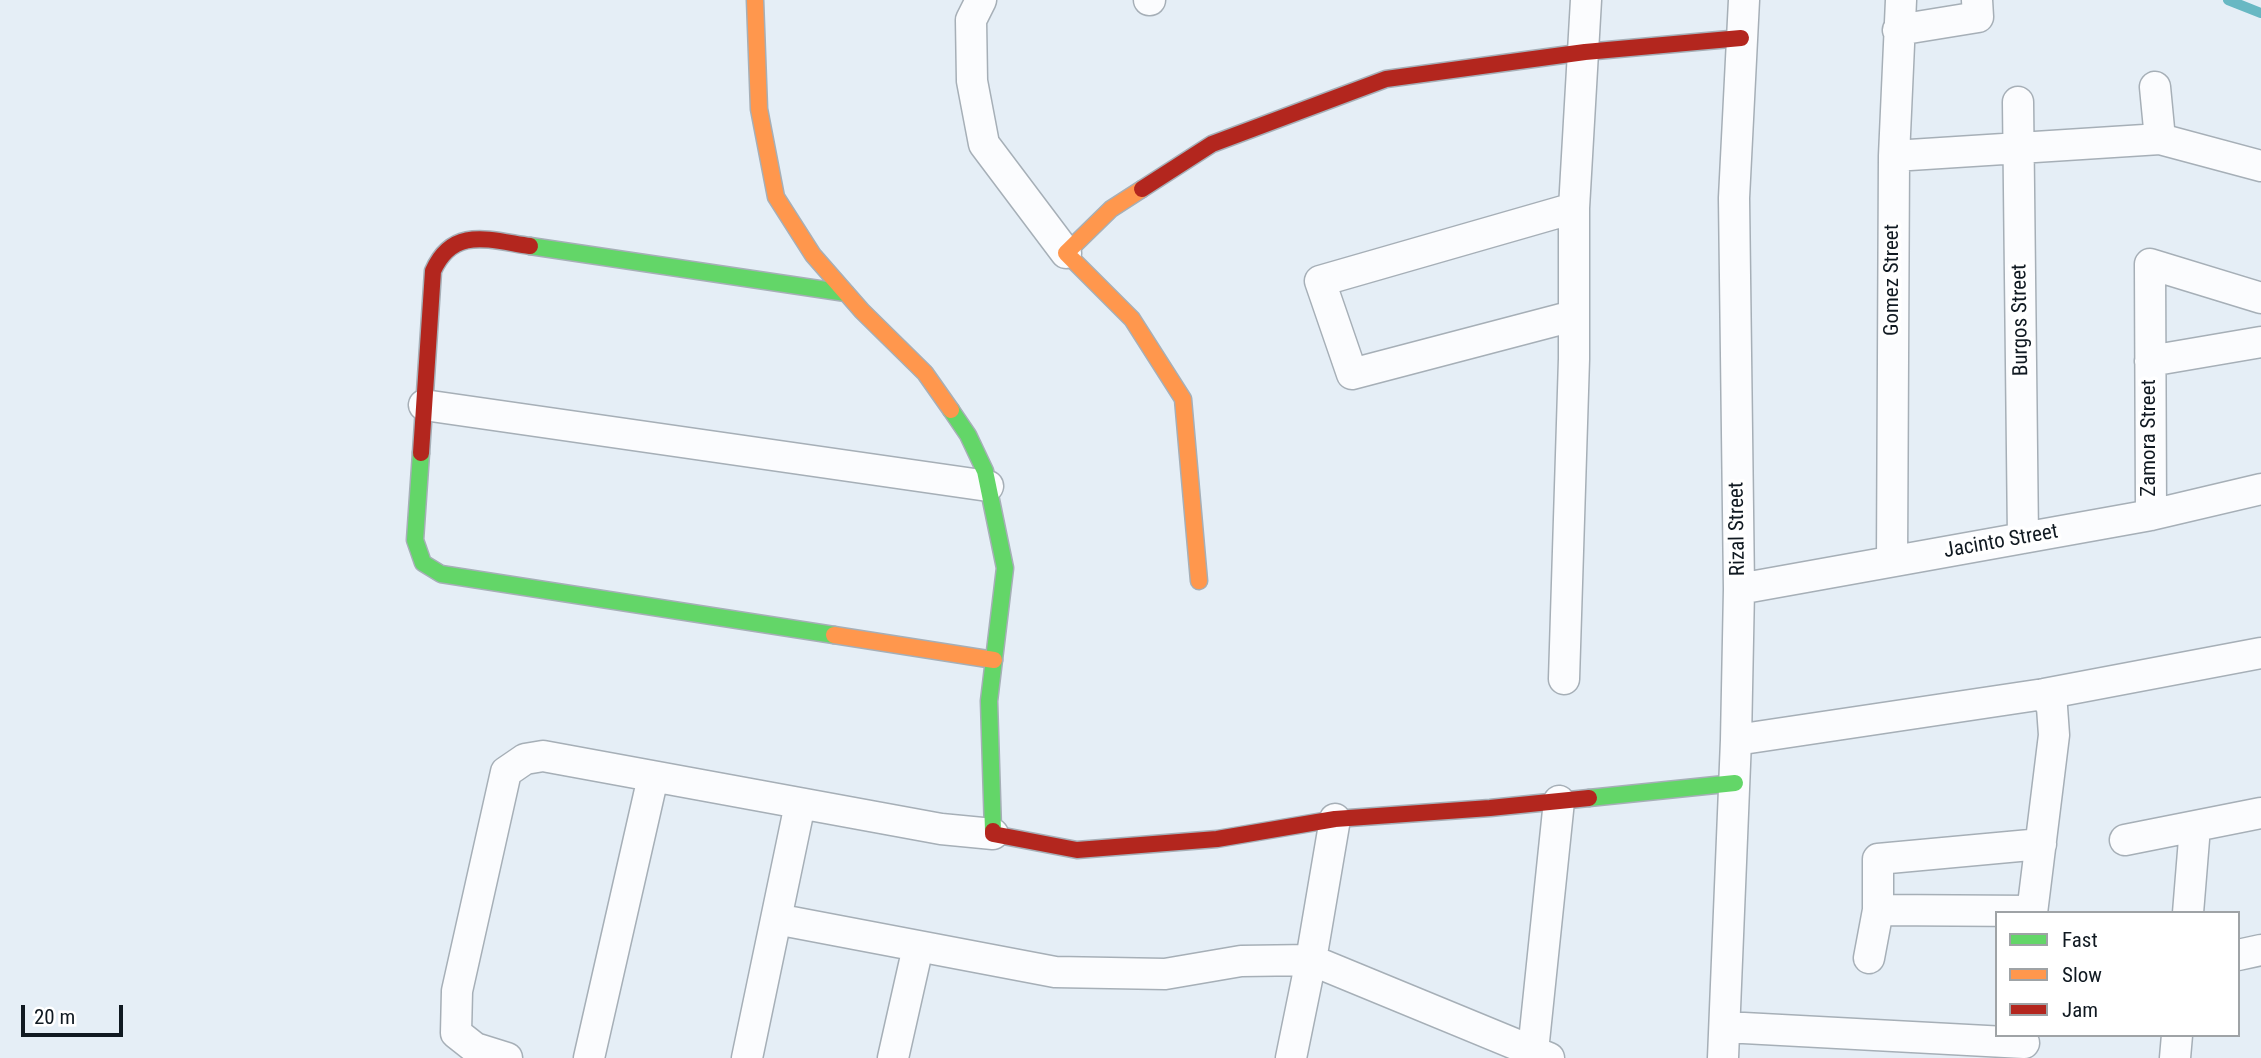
<!DOCTYPE html>
<style>
body{margin:0}
#map{position:relative;width:2261px;height:1058px;overflow:hidden;background:#e5eef6;font-family:"Roboto Condensed",sans-serif}
canvas{display:block}
.legend{position:absolute;left:1995px;top:911px;width:245px;height:126px;box-sizing:border-box;background:#fff;border:2px solid #9fa3a6;margin:0;padding:9px 12px;list-style:none;font-size:21px;color:#101921}
.legend li{display:flex;align-items:center;gap:14px;height:35px}
.legend b{width:35px;border:2px solid #9fa3a6}
.scale{position:absolute;left:21px;top:1005px;width:102px;height:32px;box-sizing:border-box;border:4px solid #101921;border-top:0;padding-left:9px;font-size:21px;line-height:24px;white-space:nowrap;color:#101921;-webkit-text-stroke:5px #fff;paint-order:stroke}
</style>
<div id="map">
<canvas width="2261" height="1058"></canvas>
<ul class="legend">
<li><b style="height:9px;background:#63d668"></b>Fast</li>
<li><b style="height:9px;background:#ff974d"></b>Slow</li>
<li><b style="height:9px;background:#b3261e"></b>Jam</li>
</ul>
<div class="scale">20 m</div>
</div>
<script>
const ctx = document.querySelector('canvas').getContext('2d');
ctx.lineJoin = 'round';
function strokePath(path, color, width, dash) {
  ctx.strokeStyle = color;
  ctx.lineWidth = width;
  ctx.lineCap = dash ? 'butt' : 'round';
  ctx.setLineDash(dash || []);
  ctx.stroke(path);
}
function drawText(font, color, halo, rows, align = 'center') {
  ctx.font = font + ' "Roboto Condensed",sans-serif';
  ctx.lineWidth = 7;
  ctx.setLineDash([]);
  ctx.textBaseline = 'middle';
  ctx.strokeStyle = halo;
  ctx.fillStyle = color;
  for (const [text, x, y, turn = 0] of rows) {
    ctx.save();
    ctx.translate(x, y);
    ctx.rotate((+turn || 0) * Math.PI / 180);
    ctx.textAlign = isNaN(turn) ? turn : align;
    if (halo) ctx.strokeText(text, 0, 0);
    ctx.fillText(text, 0, 0);
    ctx.restore();
  }
}
strokePath(new Path2D(`
 M2228,0L2261,13`), '#68b8c3', 10);
const street = new Path2D(`
 M981,0L971,20L972,81L984,144L1066,253
 M1149,0H1150
 M1898,30L1978,17L1977,0
 M2155,87L2160,139
 M2018,102L2023,538
 M1894,156L2160,139L2261,166
 M1573,316L1352,374L1320,281L1574,208
 M2150,361L2261,342
 M424,405L988,486
 M2151,515L2150,264L2261,298
 M1892,561L1894,156L1901,0
 M1739,589L2151,515L2261,489
 M1564,679L1574,359V208L1586,0
 M1736,740L2044,694L2261,653
 M2125,840L2261,813
 M1878,910L2032,911
 M2032,913L2054,735L2052,707L2044,694
 M2188,913L2195,827
 M776,919L1055,972L1165,974L1241,961L1311,960L1549,1058
 M2238,955L2261,950
 M1869,958L1878,910V859L2041,844
 M1725,1027L2024,1043
 M1533,1051L1559,801
 M507,1058L475,1048L456,1033L457,991L506,772L525,759L543,756L941,829L993,834
 M589,1058L653,777
 M747,1058L800,804
 M893,1058L918,947
 M1291,1058L1311,960L1335,819
 M1723,1058L1736,740L1739,589L1734,198L1744,0
 M2175,1058L2177,1035`);
const fast = new Path2D(`
 M530,246L846,293
 M951,410L968,435L985,471L1005,568L989,701L993,831
 M421,453L415,540L423,563L441,574L834,635
 M1589,798L1735,783`);
const slow = new Path2D(`
 M755,0L759,109L776,197L813,255L862,311L925,373L951,410
 M1142,189L1111,209L1066,253L1132,319L1183,399L1199,581
 M834,635L994,660`);
const jam = new Path2D(`
 M1142,189L1212,144L1386,79L1585,52L1741,38
 M421,453L433,271C453,226 489,240 530,246
 M993,831V834L1077,850L1217,839L1335,819L1490,808L1589,798`);
strokePath(street, '#a6afb7', 33);
strokePath(fast, '#a6afb7', 19);
strokePath(slow, '#a6afb7', 19);
strokePath(jam, '#a6afb7', 19);
strokePath(street, '#fbfcfe', 30);
strokePath(fast, '#63d668', 16);
strokePath(slow, '#ff974d', 16);
strokePath(jam, '#b3261e', 16);
drawText('21px', '#101921', '#fff', [
 ["Gomez Street",1893,280,-90],
 ["Burgos Street",2021,320,-91],
 ["Zamora Street",2150,438,-90],
 ["Rizal Street",1738,529,-91],
 ["Jacinto Street",2001,542,-10]
]);
</script>
